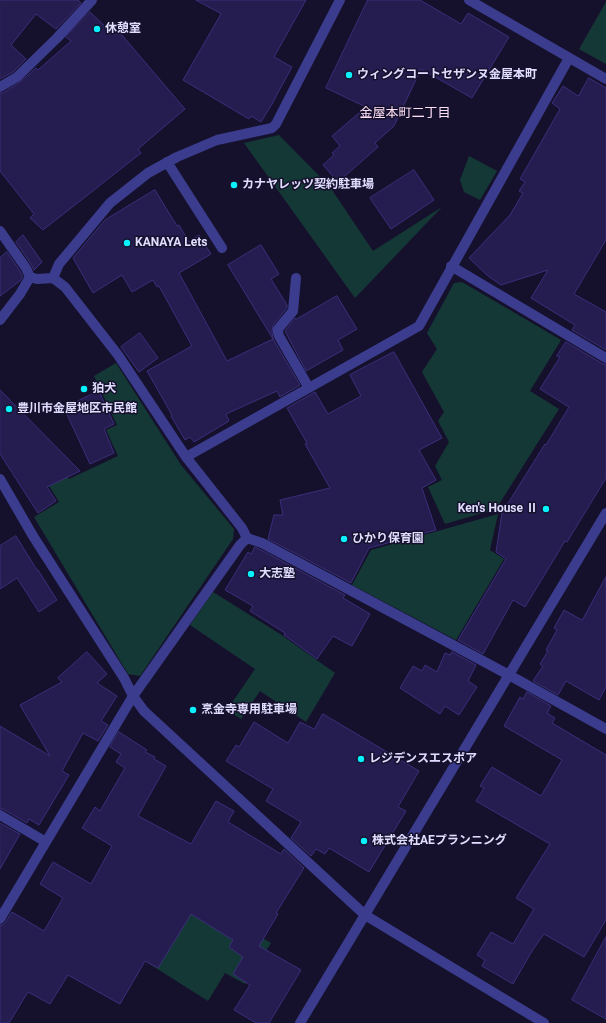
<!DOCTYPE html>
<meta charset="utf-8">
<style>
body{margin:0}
canvas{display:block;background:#15112d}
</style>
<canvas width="606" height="1023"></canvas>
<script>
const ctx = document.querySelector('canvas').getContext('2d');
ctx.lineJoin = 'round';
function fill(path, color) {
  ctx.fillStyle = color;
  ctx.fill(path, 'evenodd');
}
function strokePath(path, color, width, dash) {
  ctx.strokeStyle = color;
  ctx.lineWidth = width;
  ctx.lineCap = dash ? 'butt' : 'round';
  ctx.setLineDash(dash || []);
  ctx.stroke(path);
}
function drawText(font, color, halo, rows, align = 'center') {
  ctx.font = font + ' Roboto,"Noto Sans JP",sans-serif';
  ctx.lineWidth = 3;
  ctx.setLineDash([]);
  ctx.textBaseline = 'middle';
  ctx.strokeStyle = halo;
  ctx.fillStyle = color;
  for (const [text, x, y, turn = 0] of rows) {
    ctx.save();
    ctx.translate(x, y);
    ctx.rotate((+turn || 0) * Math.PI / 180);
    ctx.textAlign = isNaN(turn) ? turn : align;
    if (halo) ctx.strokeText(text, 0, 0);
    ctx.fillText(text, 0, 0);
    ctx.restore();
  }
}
fill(new Path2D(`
 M606,2V64L579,49Z
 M279,135L330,187L373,251L442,207L355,298L244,143Z
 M469,156L497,171L480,200L464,192L460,180Z
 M462,282L561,340L530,391L559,409L496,509L445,524L428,487L442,480L435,466L449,442L438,421L444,412L422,372L437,349L427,333L454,283Z
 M116,363L181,465L234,529L233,539L140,676L128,674L34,517L59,502L37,466L57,455L69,479L118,456L106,430L117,425L94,376Z
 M498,514L490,550L504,559L456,640L352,585L371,550Z
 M213,592L280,634L335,673L306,722L260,691L241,719L227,710L255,669L190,625Z
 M190,894L271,943L245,984L225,973L208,1001L148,963Z`), '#143835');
const building = new Path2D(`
 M0,0H78L81,3L56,29L36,14L11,45L26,59L13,72L0,79Z
 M196,0H306L274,57L292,67L275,98V99L261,122L251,116L249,119L183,80L221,14Z
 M368,0H420L461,24L468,13L509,37L472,98L421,69L394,126L375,143L378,147L338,182L323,165L334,155L332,153L340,146L332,136L366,107L326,88Z
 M90,12L111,32L115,27L185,109L138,149L141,153L43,230L30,218L34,214L0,171V93H3L20,82L36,68L38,70L71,41L66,37Z
 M589,78L606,88V240L574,294L606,312V350L572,330L575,325L531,298L548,270L501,285L488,276L469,258L510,215L523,193L519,191L525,182L520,179L560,109L552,103L563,86L578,96Z
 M414,170L434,200L391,229L370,198Z
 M155,190L177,226L179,225L189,242L199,235L211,254L179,273L227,361L273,339L300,385L280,397L277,391L226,414L229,421L194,442L190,437L185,440L171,416L172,415L147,371L192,346L159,286L157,287L153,280L132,292L122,275L93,293L73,258L105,220Z
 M23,235L42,262L34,270L31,264L16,242Z
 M261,245L279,274L271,279L287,305V308L273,325L272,332L273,339L228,265Z
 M7,252L20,271L23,277L20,281L0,296V258Z
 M337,296L357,329L338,340L343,350L306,371L285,331L295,318L296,319Z
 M140,333L158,358L139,372L121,347Z
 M566,342L603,364H606V478L567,542L565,541L525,607L513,600L483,654L458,640L506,559L496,552L502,513L545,444L546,445L569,407L540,389L560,357L557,356Z
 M394,352L442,438L419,450L436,480L422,488L436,530L369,548L351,583L268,539L274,515H283L280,500L330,488L305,444L307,443L287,408L315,392L328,414L361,396L350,375Z
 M0,390L80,471L47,487L56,501L38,513L0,454Z
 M99,391L114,424L104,429L114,453L90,464L64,408Z
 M16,536L37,570H38L57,600L39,612L17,578L0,589V546Z
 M255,547L265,552L345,595L343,598L370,614L352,646L333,636L317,659L284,635L285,633L250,611L253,606L225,590L248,552L251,554Z
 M606,577V687L599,700L566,681L558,695L533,681L543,666L540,664L548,651L546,650L557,630L554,628L564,610L582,620Z
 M87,652L107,674L97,683L117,696L101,721L108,725L98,741L83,733L62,771L69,775L39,825L29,819L27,823L3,809H0V726L50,756L20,705L62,682L58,678Z
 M452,652L476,665L468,681L477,687L459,715L445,706L440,714L400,688L413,666L422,671L425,665L437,672L445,653L450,655Z
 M527,692L551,706L547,713L555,718L552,723L606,755V920L584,957L544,934L532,951L513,984L482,966L485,960L477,955L491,932L513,944L534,909L516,898L550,844L476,801L484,788L480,786L492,767L541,796L562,760L504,726L520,697L523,699Z
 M323,714L419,771L398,807L406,811L369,872L329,848L325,854L316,849L311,856L291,838L301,822L266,801L273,789L226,761L236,745L239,747L254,722L288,743L300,722L314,729Z
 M119,732L147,750L145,752L155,757L154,759L166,766L138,816L191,844L216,801L234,811L228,822L281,854L284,849L304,868L276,913L278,914L259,946L301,970L269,1023H256L234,1010L250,985L233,974L243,957L229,947L233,940L191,914L158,968L145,961L120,1004L68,975L50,1004L28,992L9,1023H0V925H3L5,923L12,912L44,931L63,898L40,884L53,862L91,884L112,846L82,828L95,807L100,811L125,768L116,762L121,754L110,747Z
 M0,823L20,834L0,869Z
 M606,937V1019L572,1000Z`);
fill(building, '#251d4f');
strokePath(building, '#3a2e7b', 1);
strokePath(new Path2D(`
 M469,0L606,79
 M0,87L17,77L57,38L92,0
 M167,162L222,248
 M0,231L26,268L30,277L37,279L53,278L65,287L118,355L186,457L242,528L247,538L262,543L509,675L606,729
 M451,266L606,358
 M53,278L59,264L110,203L148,173L177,157L217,140L272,128L276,124L340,0
 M296,278L293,311L278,329V332L279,336L309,388
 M0,320L20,294L30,277
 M186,457L419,326L569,58
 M0,479L33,536L124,678L133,696L144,711L365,915L544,1023
 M0,815L46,842
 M0,919L133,696L240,545L247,538
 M300,1023L606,513`), '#3b3c8d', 10);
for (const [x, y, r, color] of [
 [97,29,4,"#09f1ff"],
 [349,75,4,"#09f1ff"],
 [234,185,4,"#09f1ff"],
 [127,243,4,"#09f1ff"],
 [84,389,4,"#09f1ff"],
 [9,409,4,"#09f1ff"],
 [546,509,4,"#09f1ff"],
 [344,539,4,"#09f1ff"],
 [251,574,4,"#09f1ff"],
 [193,710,4,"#09f1ff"],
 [361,759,4,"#09f1ff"],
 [364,841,4,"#09f1ff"]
]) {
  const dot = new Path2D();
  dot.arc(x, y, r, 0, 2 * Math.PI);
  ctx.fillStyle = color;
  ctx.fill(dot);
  strokePath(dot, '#15112d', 1.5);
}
drawText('bold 12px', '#e0ddff', '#15112d', [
 ["休憩室",105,29],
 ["ウィングコートセザンヌ金屋本町",357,75],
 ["カナヤレッツ契約駐車場",242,185],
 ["KANAYA Lets",135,243],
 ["狛犬",92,389],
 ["豊川市金屋地区市民館",17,409],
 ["Ken's House Ⅱ",538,509,"right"],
 ["ひかり保育園",352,539],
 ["大志塾",259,574],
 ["烹金寺専用駐車場",201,710],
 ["レジデンスエスポア",369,759],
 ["株式会社AEプランニング",372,841]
], 'left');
drawText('13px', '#ffdff5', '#15112d', [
 ["金屋本町二丁目",405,114]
]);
</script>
